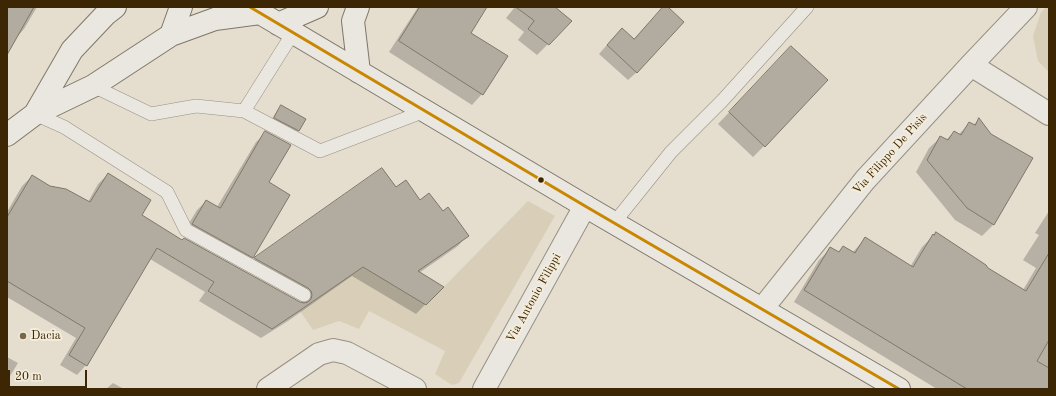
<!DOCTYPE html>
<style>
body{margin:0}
#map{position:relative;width:1056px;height:396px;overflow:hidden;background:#e5decf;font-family:"Old Standard TT",serif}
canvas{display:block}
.frame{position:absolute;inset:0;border:8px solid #3d2603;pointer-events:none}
.scale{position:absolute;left:8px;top:370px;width:79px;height:18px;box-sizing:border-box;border:2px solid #3d2603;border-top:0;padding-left:5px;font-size:12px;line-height:14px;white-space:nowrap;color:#3d2603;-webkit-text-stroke:3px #f3ecdb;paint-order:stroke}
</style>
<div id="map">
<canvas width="1056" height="396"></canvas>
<div class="frame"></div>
<div class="scale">20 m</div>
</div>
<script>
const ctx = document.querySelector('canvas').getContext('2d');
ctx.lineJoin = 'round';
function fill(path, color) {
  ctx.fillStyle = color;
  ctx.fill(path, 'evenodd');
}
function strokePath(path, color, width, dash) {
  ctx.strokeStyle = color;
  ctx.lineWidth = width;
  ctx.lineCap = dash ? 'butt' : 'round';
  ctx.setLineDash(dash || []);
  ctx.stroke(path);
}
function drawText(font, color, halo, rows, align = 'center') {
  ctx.font = font + ' "Old Standard TT",serif';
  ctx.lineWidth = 4;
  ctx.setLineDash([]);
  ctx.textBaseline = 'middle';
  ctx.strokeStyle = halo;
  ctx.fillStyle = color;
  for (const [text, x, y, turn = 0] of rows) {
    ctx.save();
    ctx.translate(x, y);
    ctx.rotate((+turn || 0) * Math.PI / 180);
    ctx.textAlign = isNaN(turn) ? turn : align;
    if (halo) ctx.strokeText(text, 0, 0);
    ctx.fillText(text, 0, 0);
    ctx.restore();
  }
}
fill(new Path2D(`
 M1046,7H1049V72L1038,61L1033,36L1041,12Z
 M528,201L555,216L459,383L452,385L435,374L445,351L369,311L359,329L339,321L313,330L300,311L363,267L426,305Z`), '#d9cfb8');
fill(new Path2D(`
 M7,7H37L24,29L17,37L7,53Z
 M418,7H486L470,33L482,94L472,105L389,52Z
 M515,7H553L548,44L537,55L518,40L524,32L506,18Z
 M665,7H666L637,72L628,80L599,54L613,38L633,40Z
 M780,59L764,146L753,157L718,124Z
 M281,106L298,130L294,135L270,122L277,111Z
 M979,120L994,224L982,236L955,220L916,172L929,148L941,137L946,140L954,132L958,135L970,123L973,125Z
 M266,133L267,182L252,257L243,266L183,233L197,210L206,201L217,207L256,142Z
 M382,169L396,188L442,212L467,236L458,246L419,273L442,287L416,314L352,276L288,321L261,338L199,301L205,292L150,259L86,365L77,375L60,365L76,338L7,297V212L22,186L32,176L49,187L88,202L98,184L108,174L140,216L182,241L302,304V301L299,298L246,268L255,259Z
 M1049,211V315L1036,336L1049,344V389H937L794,302L819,260L830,249L838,253L843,247L852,253L865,239L910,267L922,247L933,236L944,309L1023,290L1036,268L1023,260L1039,235L1035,233Z
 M7,357L18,363L7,381Z
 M113,383L124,389H106Z`), '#0003');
const building = new Path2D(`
 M7,7H34L7,55Z
 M420,7H487L471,33L508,56L483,95L399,41Z
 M516,7H555L572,21L549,45L528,29L534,21Z
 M663,7H668L684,22L637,73L607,45L622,28L634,39Z
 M791,46L828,80L765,147L729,112Z
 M281,105L306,119L299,131L274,118Z
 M979,118L991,134L1033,158L994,225L967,208L927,160L940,136L948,140L954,131L961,135L969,122L975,125Z
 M265,131L291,145L269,182L290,195L253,258L192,224L206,200L220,208Z
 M382,168L396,187L406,180L420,200L429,193L443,211L448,207L469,236L418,271L444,287L426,305L363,267L299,311L272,329L208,291L214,282L157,248L87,366L69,355L85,328L7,281V217L32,175L50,186L66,189L90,202L108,173L151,200L142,215L182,240L184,238L300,302L304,303L308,302L311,299L312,295L311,291L308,288L254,258Z
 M936,232L986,265L988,268L1026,291L1049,253V340L1037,361L1049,368V389H967L804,290L830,247L839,252L843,246L855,253L865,237L913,267L933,234L934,235Z`);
fill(building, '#b2aca0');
strokePath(building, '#7e7769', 1);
const lane = new Path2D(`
 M293,33L244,111L320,151L425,111
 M93,86L151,114L196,106L244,111
 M35,114L64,127L167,192L186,230L304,295
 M614,223L671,152L722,101L807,7`);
const street = new Path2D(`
 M971,65L1049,114
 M762,309L865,180L971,65L1026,7
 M268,389L319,354L333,350L347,353L415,389
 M484,389L585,206`);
const secondary = new Path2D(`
 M250,7L585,206L899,389
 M358,7L353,21L359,72
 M278,24L317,7
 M171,35L181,7
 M35,114L72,50L106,14L115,7
 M7,135L35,114L93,86L171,35L215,19L260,13`);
strokePath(lane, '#979083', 14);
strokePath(street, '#979083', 24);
strokePath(secondary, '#7e7769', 24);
strokePath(lane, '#eae7e0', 13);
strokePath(street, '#eae7e0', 22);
strokePath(secondary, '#eae7e0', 22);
strokePath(new Path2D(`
 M250,7L585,206L899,389`), '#c88601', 3);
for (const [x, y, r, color] of [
 [541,180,3.5,"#3d2603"],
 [23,336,4,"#78664a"]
]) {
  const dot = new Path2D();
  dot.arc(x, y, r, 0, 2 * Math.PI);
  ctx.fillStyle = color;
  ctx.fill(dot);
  strokePath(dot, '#f3ecdb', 1.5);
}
drawText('12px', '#3d2603', '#f3ecdb', [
 ["Via Filippo De Pisis",890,154,-48],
 ["Via Antonio Filippi",534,298,-61]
]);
drawText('12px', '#3d2603', '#f3ecdb', [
 ["Dacia",31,336]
], 'left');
</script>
